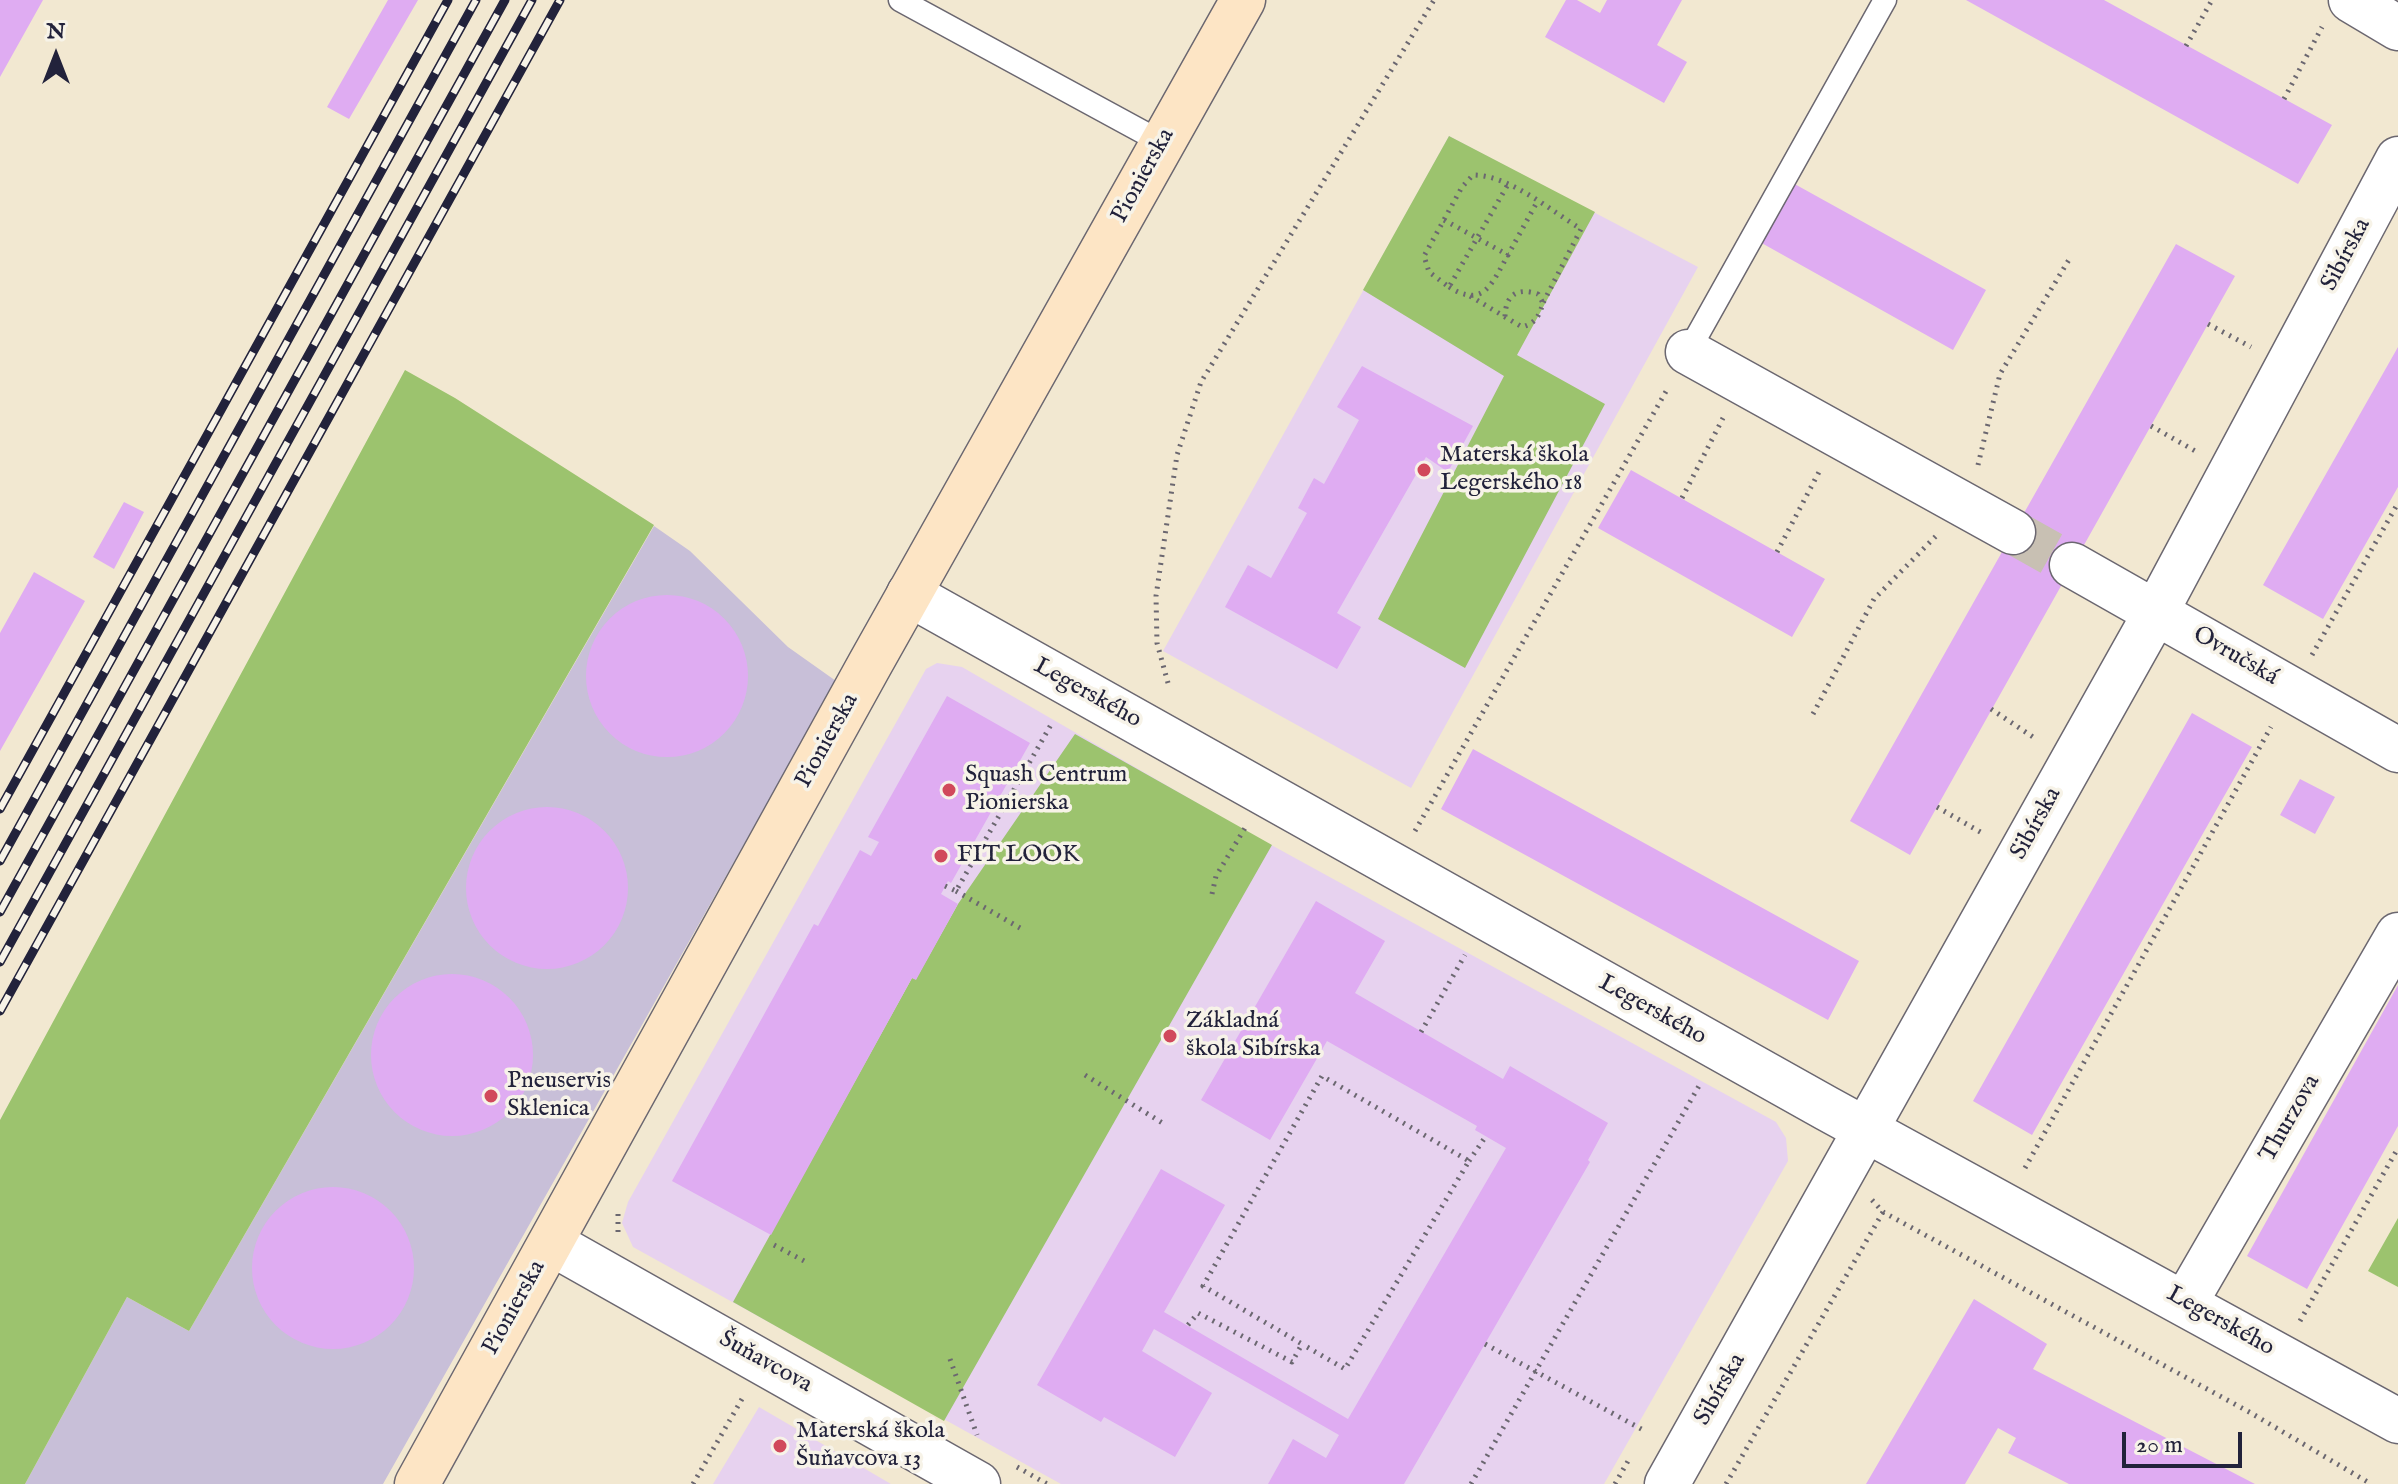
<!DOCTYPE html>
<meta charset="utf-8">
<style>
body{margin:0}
#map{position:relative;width:2398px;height:1484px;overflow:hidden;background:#f2e8d1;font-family:"IM FELL English",serif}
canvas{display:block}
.north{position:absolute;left:16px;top:16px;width:80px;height:80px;-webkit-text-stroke:6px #f7f3e8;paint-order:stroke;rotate:0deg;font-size:22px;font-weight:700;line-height:32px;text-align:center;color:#22223b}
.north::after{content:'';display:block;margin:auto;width:28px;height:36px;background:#22223b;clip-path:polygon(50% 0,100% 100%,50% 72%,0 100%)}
.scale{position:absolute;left:2122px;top:1432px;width:120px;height:36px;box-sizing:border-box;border:4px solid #22223b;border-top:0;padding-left:10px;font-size:24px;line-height:28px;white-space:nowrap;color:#22223b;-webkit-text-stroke:6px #f7f3e8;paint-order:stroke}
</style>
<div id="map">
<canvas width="2398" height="1484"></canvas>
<div class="north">N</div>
<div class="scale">20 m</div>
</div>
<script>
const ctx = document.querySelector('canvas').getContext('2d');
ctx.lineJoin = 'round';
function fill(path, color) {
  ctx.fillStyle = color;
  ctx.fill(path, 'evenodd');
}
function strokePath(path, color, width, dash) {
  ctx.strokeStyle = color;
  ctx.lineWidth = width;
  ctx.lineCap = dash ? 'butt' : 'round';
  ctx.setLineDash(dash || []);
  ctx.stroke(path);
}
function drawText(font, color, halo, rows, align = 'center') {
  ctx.font = font + ' "IM FELL English",serif';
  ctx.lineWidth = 7;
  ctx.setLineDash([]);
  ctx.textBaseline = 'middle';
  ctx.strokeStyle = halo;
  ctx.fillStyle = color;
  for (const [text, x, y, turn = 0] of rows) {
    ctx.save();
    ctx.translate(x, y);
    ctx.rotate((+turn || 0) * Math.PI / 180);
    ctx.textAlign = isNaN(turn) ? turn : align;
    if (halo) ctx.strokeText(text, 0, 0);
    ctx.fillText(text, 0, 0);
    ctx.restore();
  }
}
fill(new Path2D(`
 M1449,136L1698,267L1411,788L1163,651Z
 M937,663L962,667L1244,830L1776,1122L1786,1138L1788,1161L1604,1484H1061L633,1247L622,1223L628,1202L926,669Z
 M759,1407L891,1484H713Z`), '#e7d2ef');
fill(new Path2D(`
 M654,526L690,551L788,647L836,681L383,1484H25L127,1297L189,1331Z`), '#c8bfd8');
fill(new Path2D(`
 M1449,136L1595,212L1517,355L1605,404L1465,668L1378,619L1504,376L1363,290Z
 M405,370L455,398L654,525L189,1331L127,1297L25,1484H0V1120Z
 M1075,734L1272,845L944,1421L733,1302L912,978L916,979L958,904Z
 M2398,1218V1287L2368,1271Z`), '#9cc36e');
fill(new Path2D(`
 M0,0H43L0,77Z
 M388,0H418L349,119L327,107Z
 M1566,0H1577L1600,13L1607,0H1682L1657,45L1687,62L1664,103L1545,37Z
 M1966,0H2104L2332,125L2298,184Z
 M1791,182L1986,290L1953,350L1758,241Z
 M2176,244L2235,276L1910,855L1850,821Z
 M2398,347V487L2323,619L2263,585Z
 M1362,366L1473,426L1450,468L1445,470L1426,457L1337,613L1361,627L1337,669L1225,607L1248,565L1271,578L1307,513L1298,508L1314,478L1324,484L1359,420L1337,407Z
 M1631,470L1825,579L1792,637L1598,528Z
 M124,502L144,512L114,569L93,557Z
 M34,572L85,601L0,751V633Z
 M586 676a81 81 0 1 1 162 0a81 81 0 1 1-162 0Z
 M947,696L1030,743L951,883L948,881L941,894L958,904L916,980L912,978L771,1235L672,1181L814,924L818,926L860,850L871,856L879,842L868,837Z
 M2192,713L2252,747L2032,1135L1973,1101Z
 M1473,749L1859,961L1828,1020L1441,809Z
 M2300,779L2335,797L2315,834L2280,815Z
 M466 888a81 81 0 1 1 162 0a81 81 0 1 1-162 0Z
 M1316,901L1385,941L1355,993L1503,1079L1510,1066L1608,1123L1588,1160L1590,1162L1404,1484H1268L1293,1439L1326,1458L1339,1435L1154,1329L1142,1351L1212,1393L1175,1457L1104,1417L1101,1422L1037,1385L1161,1169L1225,1205L1164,1312L1348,1419L1506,1148L1475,1130L1477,1126L1327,1041L1270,1140L1201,1100Z
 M371 1055a81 81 0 1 1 162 0a81 81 0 1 1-162 0Z
 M2398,985V1126L2307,1289L2247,1256Z
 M252 1268a81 81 0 1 1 162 0a81 81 0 1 1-162 0Z
 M1974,1299L2047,1344L2033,1369L2255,1484H2069L2008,1453L2016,1438L1998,1428L1965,1484H1866Z`), '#dfacf2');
strokePath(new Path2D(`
 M2013,532L2072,565`), '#c8c0b3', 44, [44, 22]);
const lane = new Path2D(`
 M900,0L1163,143
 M1688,352L1885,0`);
const street = new Path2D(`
 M2351,0L2398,28
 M1688,352L2013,532
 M2072,565L2398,750
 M909,594L1826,1108L2398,1421
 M551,1243L978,1484
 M2185,1303L2398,935
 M1667,1484L2156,612L2398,159`);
const secondary = new Path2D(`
 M417,1484L870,664L1243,0`);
strokePath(lane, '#6b6770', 25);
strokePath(street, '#6b6770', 47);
strokePath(secondary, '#6b6770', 47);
strokePath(new Path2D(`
 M2186,46L2212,0
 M2284,99L2322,27
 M1507,186L1449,287L1429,272L1424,256L1462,187L1473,175C1509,175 1550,210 1581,229L1543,303
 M1444,220L1508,255L1537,202
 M1449,287C1484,309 1492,283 1508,255
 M1470,296L1522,327C1536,323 1539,316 1543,303L1538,294C1517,287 1505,295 1505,318
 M2208,324L2251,347
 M2151,426L2197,452
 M1978,465L2000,374L2070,258
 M1682,498L1723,418
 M1777,552L1820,470
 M2312,655L2398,503
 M1168,683L1157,643L1156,596L1177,455L1201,382L1434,0
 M1991,709L2036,739
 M1813,714L1874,599L1936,536
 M1937,807L1982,833
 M1415,831L1668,388
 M945,886L956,891L1052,723
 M956,891L1020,928
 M1212,894L1216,876L1245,828
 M1421,1032L1465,955
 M1085,1075L1164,1124
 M1469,1161L1486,1136
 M2025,1168L2271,727
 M1872,1200L1883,1212L2251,1413L2371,1484
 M618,1232V1210
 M774,1245L808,1263
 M2300,1321L2398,1148
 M1188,1325L1198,1313L1292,1362L1302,1344L1203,1286L1322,1076L1469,1161L1345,1369L1302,1344
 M1485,1344L1645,1431
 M950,1359L977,1435
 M1017,1467L1047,1484
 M693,1484L742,1399
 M1471,1484L1699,1086
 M1615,1484L1628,1461
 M1726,1484L1883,1212`), '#6b6770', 5, [2, 6]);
strokePath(lane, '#fff', 22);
strokePath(street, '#fff', 44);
strokePath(secondary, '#fde5c5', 44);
const rail = new Path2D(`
 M0,809L448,0
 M0,861L476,0
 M0,912L505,0
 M0,962L532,0
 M0,1011L560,0`);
strokePath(rail, '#22223b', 9);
strokePath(rail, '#f7f3e8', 6, [18]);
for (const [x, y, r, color] of [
 [1424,470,8,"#d1495b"],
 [949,790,8,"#d1495b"],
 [941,856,8,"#d1495b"],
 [1170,1036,8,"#d1495b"],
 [491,1096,8,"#d1495b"],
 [780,1446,8,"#d1495b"]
]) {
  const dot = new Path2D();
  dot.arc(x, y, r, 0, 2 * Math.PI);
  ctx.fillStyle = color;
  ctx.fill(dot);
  strokePath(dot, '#f7f3e8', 3);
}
drawText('24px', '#22223b', '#f7f3e8', [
 ["Pionierska",1144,176,-61],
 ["Sibírska",2347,255,-62],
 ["Ovručská",2235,657,30],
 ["Legerského",1087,694,29],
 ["Pionierska",828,741,-61],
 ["Sibírska",2037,824,-61],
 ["Legerského",1652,1011,29],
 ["Thurzova",2291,1119,-60],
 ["Pionierska",515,1308,-61],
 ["Legerského",2220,1322,29],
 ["Šuňavcova",765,1363,29],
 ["Sibírska",1721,1390,-60]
]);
drawText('24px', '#22223b', '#f7f3e8', [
 ["Materská škola",1440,456],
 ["Legerského 18",1440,484],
 ["Squash Centrum",965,776],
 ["Pionierska",965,804],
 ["FIT LOOK",957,856],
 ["Základná",1186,1022],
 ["škola Sibírska",1186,1050],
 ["Pneuservis",507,1082],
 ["Sklenica",507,1110],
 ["Materská škola",796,1432],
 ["Šuňavcova 13",796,1460]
], 'left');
</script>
